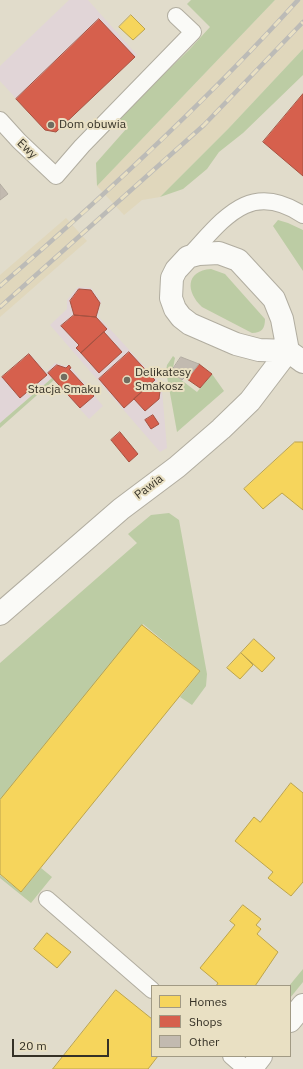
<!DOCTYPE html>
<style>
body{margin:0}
#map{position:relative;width:303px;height:1069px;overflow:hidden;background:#e1dccb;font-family:"IBM Plex Sans",sans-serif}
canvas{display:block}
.legend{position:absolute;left:151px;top:985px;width:140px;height:72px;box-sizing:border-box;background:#e9e0c3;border:1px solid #a19a84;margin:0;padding:5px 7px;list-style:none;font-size:12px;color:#353126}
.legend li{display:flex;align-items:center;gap:8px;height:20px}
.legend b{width:20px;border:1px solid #a19a84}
.scale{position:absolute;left:12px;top:1039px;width:97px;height:18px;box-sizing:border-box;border:2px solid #353126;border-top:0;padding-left:5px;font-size:12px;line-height:14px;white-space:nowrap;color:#353126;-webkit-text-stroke:3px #e9e0c3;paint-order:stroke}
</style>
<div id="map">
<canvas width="303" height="1069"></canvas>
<ul class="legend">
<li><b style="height:11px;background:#f6d55c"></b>Homes</li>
<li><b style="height:11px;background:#d6604d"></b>Shops</li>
<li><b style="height:11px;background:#c2bab0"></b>Other</li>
</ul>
<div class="scale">20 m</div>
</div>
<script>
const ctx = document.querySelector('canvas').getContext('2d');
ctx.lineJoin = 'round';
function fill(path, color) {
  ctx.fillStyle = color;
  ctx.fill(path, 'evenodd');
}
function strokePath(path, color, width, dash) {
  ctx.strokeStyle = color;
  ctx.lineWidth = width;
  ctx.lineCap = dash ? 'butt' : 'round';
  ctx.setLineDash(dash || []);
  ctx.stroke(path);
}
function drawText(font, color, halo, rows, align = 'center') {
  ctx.font = font + ' "IBM Plex Sans",sans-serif';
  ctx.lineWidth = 4;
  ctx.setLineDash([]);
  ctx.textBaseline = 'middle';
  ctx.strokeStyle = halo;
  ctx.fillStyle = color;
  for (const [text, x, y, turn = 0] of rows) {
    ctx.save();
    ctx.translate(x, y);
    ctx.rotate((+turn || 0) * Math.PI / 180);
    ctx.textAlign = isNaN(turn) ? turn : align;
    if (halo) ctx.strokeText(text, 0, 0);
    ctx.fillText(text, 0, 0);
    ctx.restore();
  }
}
fill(new Path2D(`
 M69,0H88L137,55L56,132L45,130L0,81V66Z
 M78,287L91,288L101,301L98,316L156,379L162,390L167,448L160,452L50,325L67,309V300Z
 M29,353L46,372L55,363L65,366L69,365L103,406L89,419L52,378L0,423V378Z`), '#e1d5d7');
fill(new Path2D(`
 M275,0H303V49L228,129L160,197L142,200L124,215L97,186Z
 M66,218L87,241L0,317V275Z`), '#e0d7bc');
fill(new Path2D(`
 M191,0H275L97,186L96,163L127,128L117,119L189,50L210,27L187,4Z
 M303,49V75L243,133L219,152L207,169L183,189L160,197L228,129Z
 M278,220L288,223L303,230V271L273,226Z
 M211,269L225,274L265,319C265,328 262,333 252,333L202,307C186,292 185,271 211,269Z
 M173,356L175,358L172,373L197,392L212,374L224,391L177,432L166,371L167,365Z
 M52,378L54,380L0,428V423Z
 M169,513L179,520L207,674L206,686L192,705L180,697L200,671L143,624L0,800V663L137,543L128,534L151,515Z
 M41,868L52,877L31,903L0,878V875L21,892Z
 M303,969V982L290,998L289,986Z`), '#bccca4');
const homes = new Path2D(`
 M131,15L145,29L133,40L119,27Z
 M295,442H303V510L282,493L263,509L244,489Z
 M142,625L200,671L21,892L0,874V800Z
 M254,639L275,658L262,672L241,653Z
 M241,653L253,665L240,679L227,668Z
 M291,783L303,793V882L291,896L268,878L273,872L235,841L254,817L260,822Z
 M243,905L261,919L256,925L261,929L257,934L278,952L255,986H216L218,983L200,968L235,925L230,921Z
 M47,933L71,952L57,968L34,949Z
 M116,990L152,1019V1056H158L148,1069H53Z`);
fill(homes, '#f6d55c');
strokePath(homes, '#bca44c', 1);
const shops = new Path2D(`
 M99,19L135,57L56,132L45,130L16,99Z
 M303,94V176L263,142Z
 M79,289L91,290L100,303L96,317L74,315L70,301Z
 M74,315L96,317L107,329L81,353L76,348L79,345L61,326Z
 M104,332L122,352L99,373L81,353Z
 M129,352L155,380L124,408L99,379Z
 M29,354L47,375L20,398L2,377Z
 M199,364L212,374L200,388L187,379Z
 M57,365L66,368L69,365L71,368L69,369L94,396L80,408L48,373Z
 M152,383L160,391L159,399L145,411L134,399Z
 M153,415L159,424L151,429L145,420Z
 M120,432L138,454L129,462L111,440Z`);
fill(shops, '#d6604d');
strokePath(shops, '#a65241', 1);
const building = new Path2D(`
 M0,184L8,194L0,200Z
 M181,357L199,364L187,379L185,377L182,380L171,372Z`);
fill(building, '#c2bab0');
strokePath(building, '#b2aba1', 1);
const service = new Path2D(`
 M0,120L19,141L56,176L82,146L193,32L176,16
 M188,257C223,220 249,179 303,215
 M47,899L152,990
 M231,1056L246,1069`);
const minor = new Path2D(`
 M288,351L282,319L274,299L238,260L219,253L199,254L188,257L176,270L172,278L171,298L175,309L181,317L190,324L236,344L259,350L288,351L303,362
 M0,614L121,509L177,467L221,429L250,401L288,351
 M290,1021L303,1005
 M251,1069L261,1056`);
strokePath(service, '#b1ada0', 18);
strokePath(minor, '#b1ada0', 24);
strokePath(service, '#fafaf7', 16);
strokePath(minor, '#fafaf7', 22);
const rail = new Path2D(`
 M0,286C104,196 205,103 298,0
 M0,307L204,125L303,22`);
strokePath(rail, '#bcbbb7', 4.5);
strokePath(rail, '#e9e0c3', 3, [9]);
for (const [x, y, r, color] of [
 [51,125,4,"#716d60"],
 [64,377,4,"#716d60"],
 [127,380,4,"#716d60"]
]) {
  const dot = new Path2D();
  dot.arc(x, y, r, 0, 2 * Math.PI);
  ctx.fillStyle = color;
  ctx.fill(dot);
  strokePath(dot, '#e9e0c3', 1.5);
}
drawText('12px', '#353126', '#e9e0c3', [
 ["Dom obuwia",59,125],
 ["Delikatesy",135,373],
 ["Smakosz",135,387],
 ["Stacja Smaku",64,390,"center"]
], 'left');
drawText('12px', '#353126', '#e9e0c3', [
 ["Ewy",27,149,44],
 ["Pawia",149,487,-37]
]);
</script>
